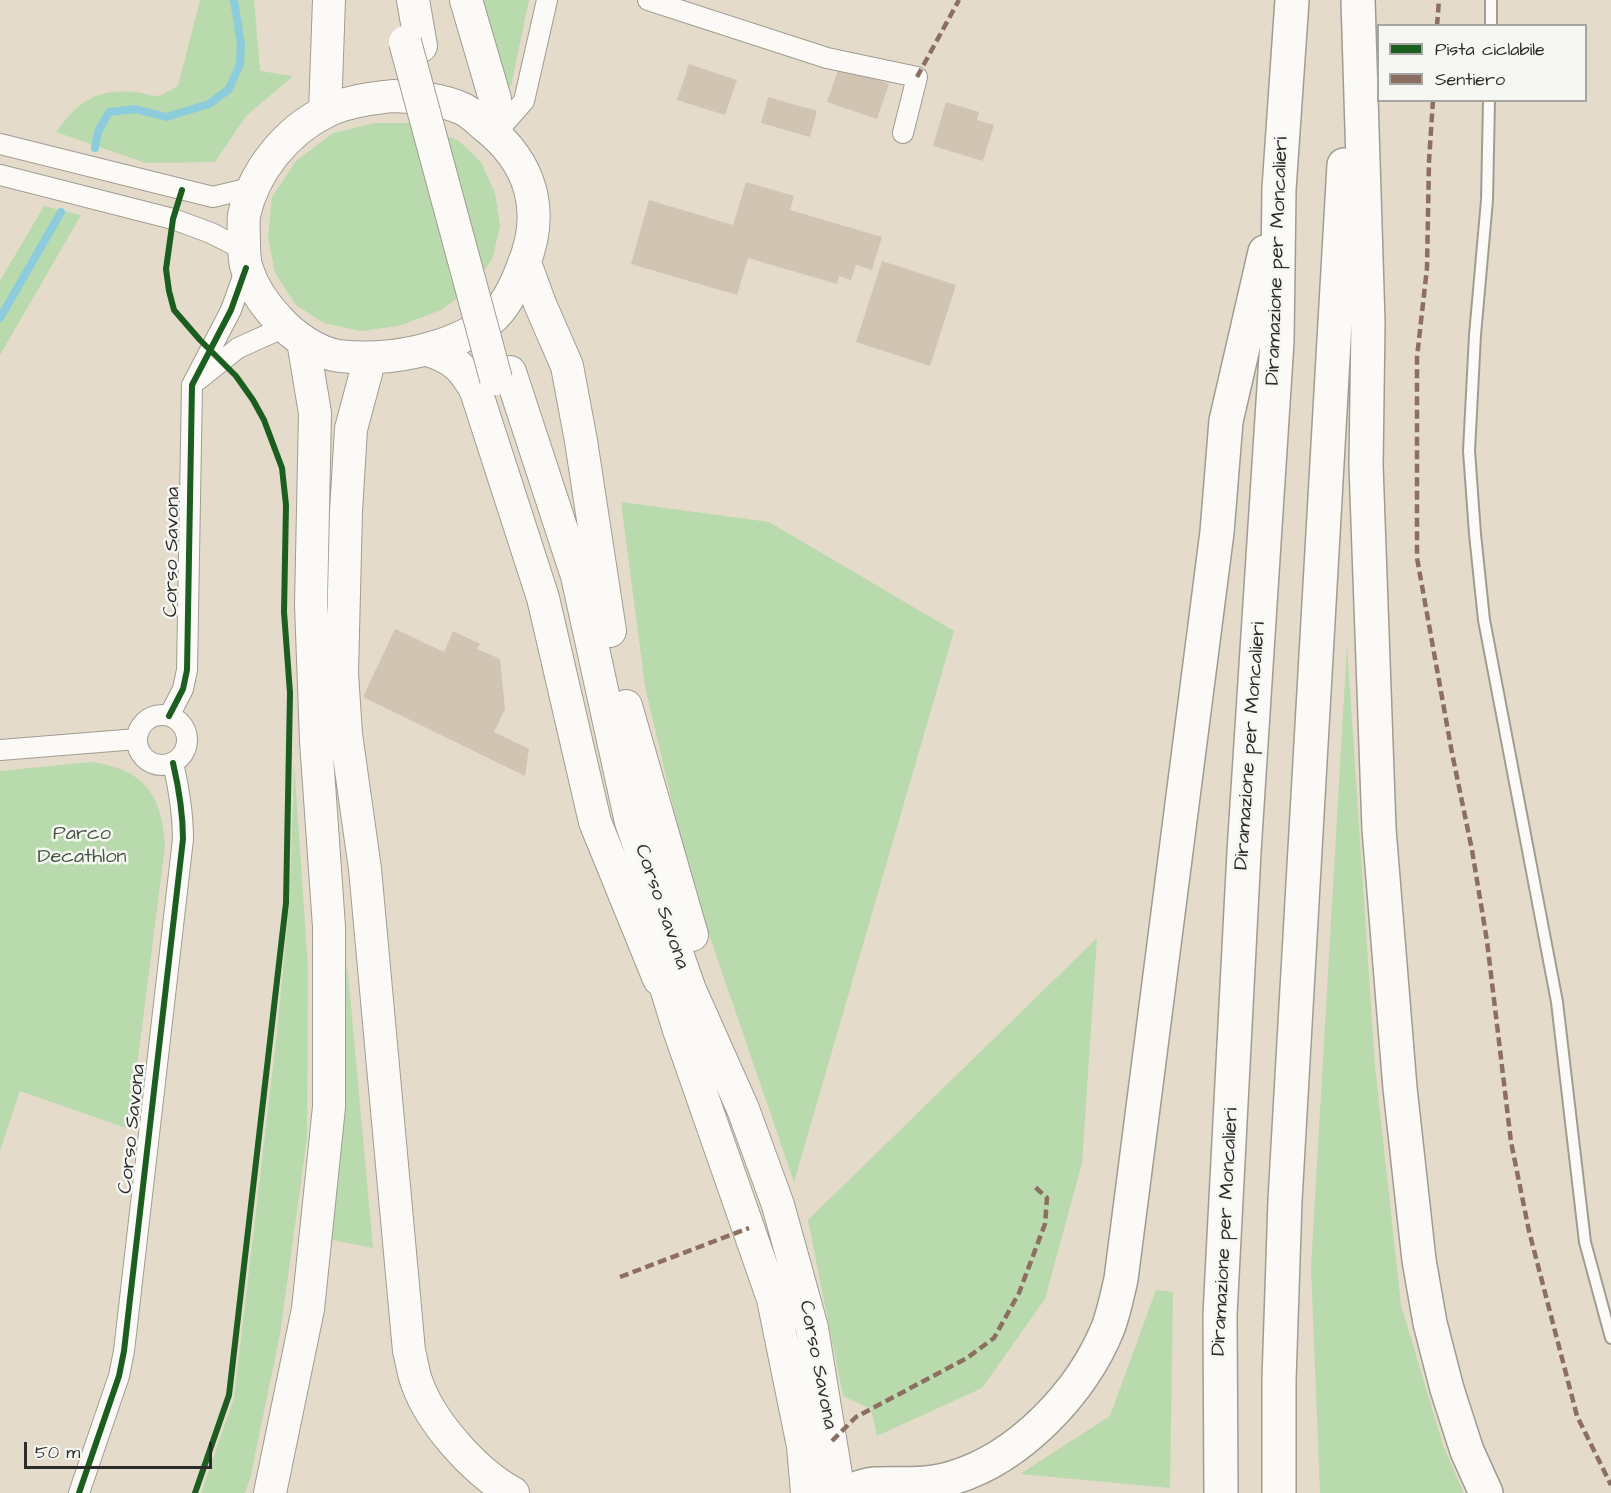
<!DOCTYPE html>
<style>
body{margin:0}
#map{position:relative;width:1611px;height:1493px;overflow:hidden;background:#e5dbca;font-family:"Architects Daughter",sans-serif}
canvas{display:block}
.legend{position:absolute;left:1377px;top:24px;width:210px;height:78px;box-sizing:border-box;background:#f6f6f2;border:2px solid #a5a5a2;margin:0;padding:8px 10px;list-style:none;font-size:18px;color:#2b2b2b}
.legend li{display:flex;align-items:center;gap:12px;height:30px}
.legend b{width:30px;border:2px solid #a5a5a2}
.scale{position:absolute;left:24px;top:1442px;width:188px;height:27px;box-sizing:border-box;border:3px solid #2b2b2b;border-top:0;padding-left:8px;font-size:18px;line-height:21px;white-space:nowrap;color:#2b2b2b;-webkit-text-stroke:4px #f6f6f2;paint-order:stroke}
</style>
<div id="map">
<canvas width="1611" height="1493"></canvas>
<ul class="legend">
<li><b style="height:8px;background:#1b5e20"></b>Pista ciclabile</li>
<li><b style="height:8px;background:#8d6e63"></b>Sentiero</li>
</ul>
<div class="scale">50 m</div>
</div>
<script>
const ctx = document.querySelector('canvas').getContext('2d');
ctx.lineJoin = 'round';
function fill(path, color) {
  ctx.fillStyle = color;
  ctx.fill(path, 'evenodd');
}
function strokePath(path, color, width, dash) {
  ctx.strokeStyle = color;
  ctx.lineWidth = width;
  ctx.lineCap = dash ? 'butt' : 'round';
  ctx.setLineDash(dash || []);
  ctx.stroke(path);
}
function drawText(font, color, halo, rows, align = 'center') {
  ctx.font = font + ' "Architects Daughter",sans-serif';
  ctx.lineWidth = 5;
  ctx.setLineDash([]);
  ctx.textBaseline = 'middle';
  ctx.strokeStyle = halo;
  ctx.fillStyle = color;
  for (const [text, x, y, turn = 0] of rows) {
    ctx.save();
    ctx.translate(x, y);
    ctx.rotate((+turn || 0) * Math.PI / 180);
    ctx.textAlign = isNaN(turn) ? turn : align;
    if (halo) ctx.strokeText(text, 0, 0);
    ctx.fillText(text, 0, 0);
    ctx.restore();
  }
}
fill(new Path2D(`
 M200,0H254L260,71L293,76L246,116L215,162L146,163L56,132C78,102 95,89 134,92C141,92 150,96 157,96C163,95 172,89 178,86Z
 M474,0H529L511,86L501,85Z
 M375,123H418L459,141L481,162L495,193L500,226L492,260L468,290L441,310L399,326L360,331L324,323L296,305L275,273L268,237L272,197L296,161L333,133Z
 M44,206L81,215L0,355V281Z
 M621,502L769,522L954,631L794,1182L690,879L645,686Z
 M1347,645L1375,1066L1401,1305L1444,1448L1464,1493H1320L1311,1267Z
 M91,762C144,769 162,794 165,846L129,1129L20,1091L0,1150V771Z
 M294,762L308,968L307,1138L280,1334L250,1479L245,1493H201L234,1398L277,1033L290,895Z
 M1097,938L1082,1163L1045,1299L982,1388L877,1436L871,1409L843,1396L808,1220Z
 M347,963L373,1248L328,1239L333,1183Z
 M1156,1290L1173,1292L1170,1488L1020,1474L1110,1416Z`), '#b8daac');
strokePath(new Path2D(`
 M95,148L98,132L109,112L135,109L166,117L209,104L229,89L240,64L241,45L234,0
 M0,318L61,212`), '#8dccdd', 8);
fill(new Path2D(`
 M689,64L737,80L725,115L677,100Z
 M839,67L889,84L877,119L827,102Z
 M768,97L817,111L810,137L761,123Z
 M946,102L979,112L977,120L994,125L983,161L933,146Z
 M746,182L794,196L790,210L882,237L872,270L856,265L851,280L839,276L837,284L748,258L737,295L631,264L649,200L733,225Z
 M882,261L956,285L930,366L856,342Z
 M395,629L444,652L453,631L480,644L477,649L500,659L505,709L494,732L529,749L525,776L363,697Z`), '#d1c4b2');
const service = new Path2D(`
 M1491,26V0
 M1489,100L1487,200L1475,335L1469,451L1475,534L1484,620L1557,1002L1585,1242L1611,1338`);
const minor = new Path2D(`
 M648,0L827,58L917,77L903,133
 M495,134L524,101L547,0
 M0,144L213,197L254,187
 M0,175L173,219L211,233L244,250
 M198,380L238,348L285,327
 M137 740a25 25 0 1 1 50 0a25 25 0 1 1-50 0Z
 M169,716L183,689L187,670L192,385L231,310L246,268
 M0,750L137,739
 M79,1493L119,1376L124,1351L183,839C183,812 179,789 173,763`);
const primary = new Path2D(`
 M413,0L421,46
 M466,0L495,99V134
 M392,96C416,97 441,99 463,109C471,113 478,120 485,126C531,162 546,211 523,266C516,285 506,307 490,320C451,350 386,362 339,356C317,353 292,335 278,319C264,304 253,288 247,269C244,261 244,251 244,242C244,233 243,223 244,215C254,171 286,131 327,111C348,101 370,99 392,96Z
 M325,112L329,0
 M525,263L540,304L567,366L581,441L610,631
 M428,350C454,359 463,367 476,391L543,598L595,822L659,979
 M370,358L351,429L346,511L342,673L346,734L365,869L409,1351C412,1362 413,1373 417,1383C431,1423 476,1473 513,1493
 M510,372L577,576L631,822L690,990L743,1109L778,1205L812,1328L839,1493
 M626,706L692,935
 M656,955L679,1030L773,1299L803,1446L807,1493
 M270,1493L308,1309L329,1107V927L316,741L311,605L315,413L303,341`);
const motorway = new Path2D(`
 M1358,0L1368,322L1366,465L1379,829L1400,1088L1419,1260L1430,1323L1447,1389L1467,1451L1486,1493
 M844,1493C854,1489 864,1485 875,1484C900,1483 927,1486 952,1478C1020,1458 1082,1392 1108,1328C1114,1312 1117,1296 1121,1279L1217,532L1226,421L1265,252
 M1221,1493L1220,1315L1244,852L1277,341L1279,189L1292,0
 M1279,1493V1380L1285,1200L1344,165`);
strokePath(service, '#a19c92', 14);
strokePath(minor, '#a19c92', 22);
strokePath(primary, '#a19c92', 34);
strokePath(motorway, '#a19c92', 36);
strokePath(service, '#fbfaf7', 10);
strokePath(minor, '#fbfaf7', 20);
strokePath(primary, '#fbfaf7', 32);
strokePath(motorway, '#fbfaf7', 33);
const primaryBridge = new Path2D(`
 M405,42L496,379`);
strokePath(primaryBridge, '#a19c92', 34, []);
strokePath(primaryBridge, '#fbfaf7', 32);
strokePath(new Path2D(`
 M1437,26L1439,0
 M917,77L959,0
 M1433,100L1429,161L1427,268L1417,357V558L1452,753L1472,850L1487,941L1511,1142L1529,1231L1577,1416L1611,1485
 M620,1277L749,1228
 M832,1441L856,1417L967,1358L994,1338L1019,1293L1045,1224L1047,1198L1033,1185`), '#8d6e63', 4.5, [9, 4.5]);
strokePath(new Path2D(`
 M182,190L173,219L166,269L169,291L174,310L200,340L236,376L253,400L264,420L282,468L286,505L284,612L290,693L286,903L229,1395L195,1493
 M169,716L183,689L187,670L192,385L231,310L246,268
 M79,1493L119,1376L124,1351L183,839C183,812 179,789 173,763`), '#1b5e20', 6);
drawText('20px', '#2b2b2b', '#f6f6f2', [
 ["Diramazione per Moncalieri",1278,261,-88],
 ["Corso Savona",173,552,-89],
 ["Diramazione per Moncalieri",1251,746,-86],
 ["Corso Savona",661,907,71],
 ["Corso Savona",133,1129,-84],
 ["Diramazione per Moncalieri",1226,1232,-87],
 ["Corso Savona",817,1365,79]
]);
drawText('20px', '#455745', '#f6f6f2', [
 ["Parco",82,835],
 ["Decathlon",82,858]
]);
</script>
